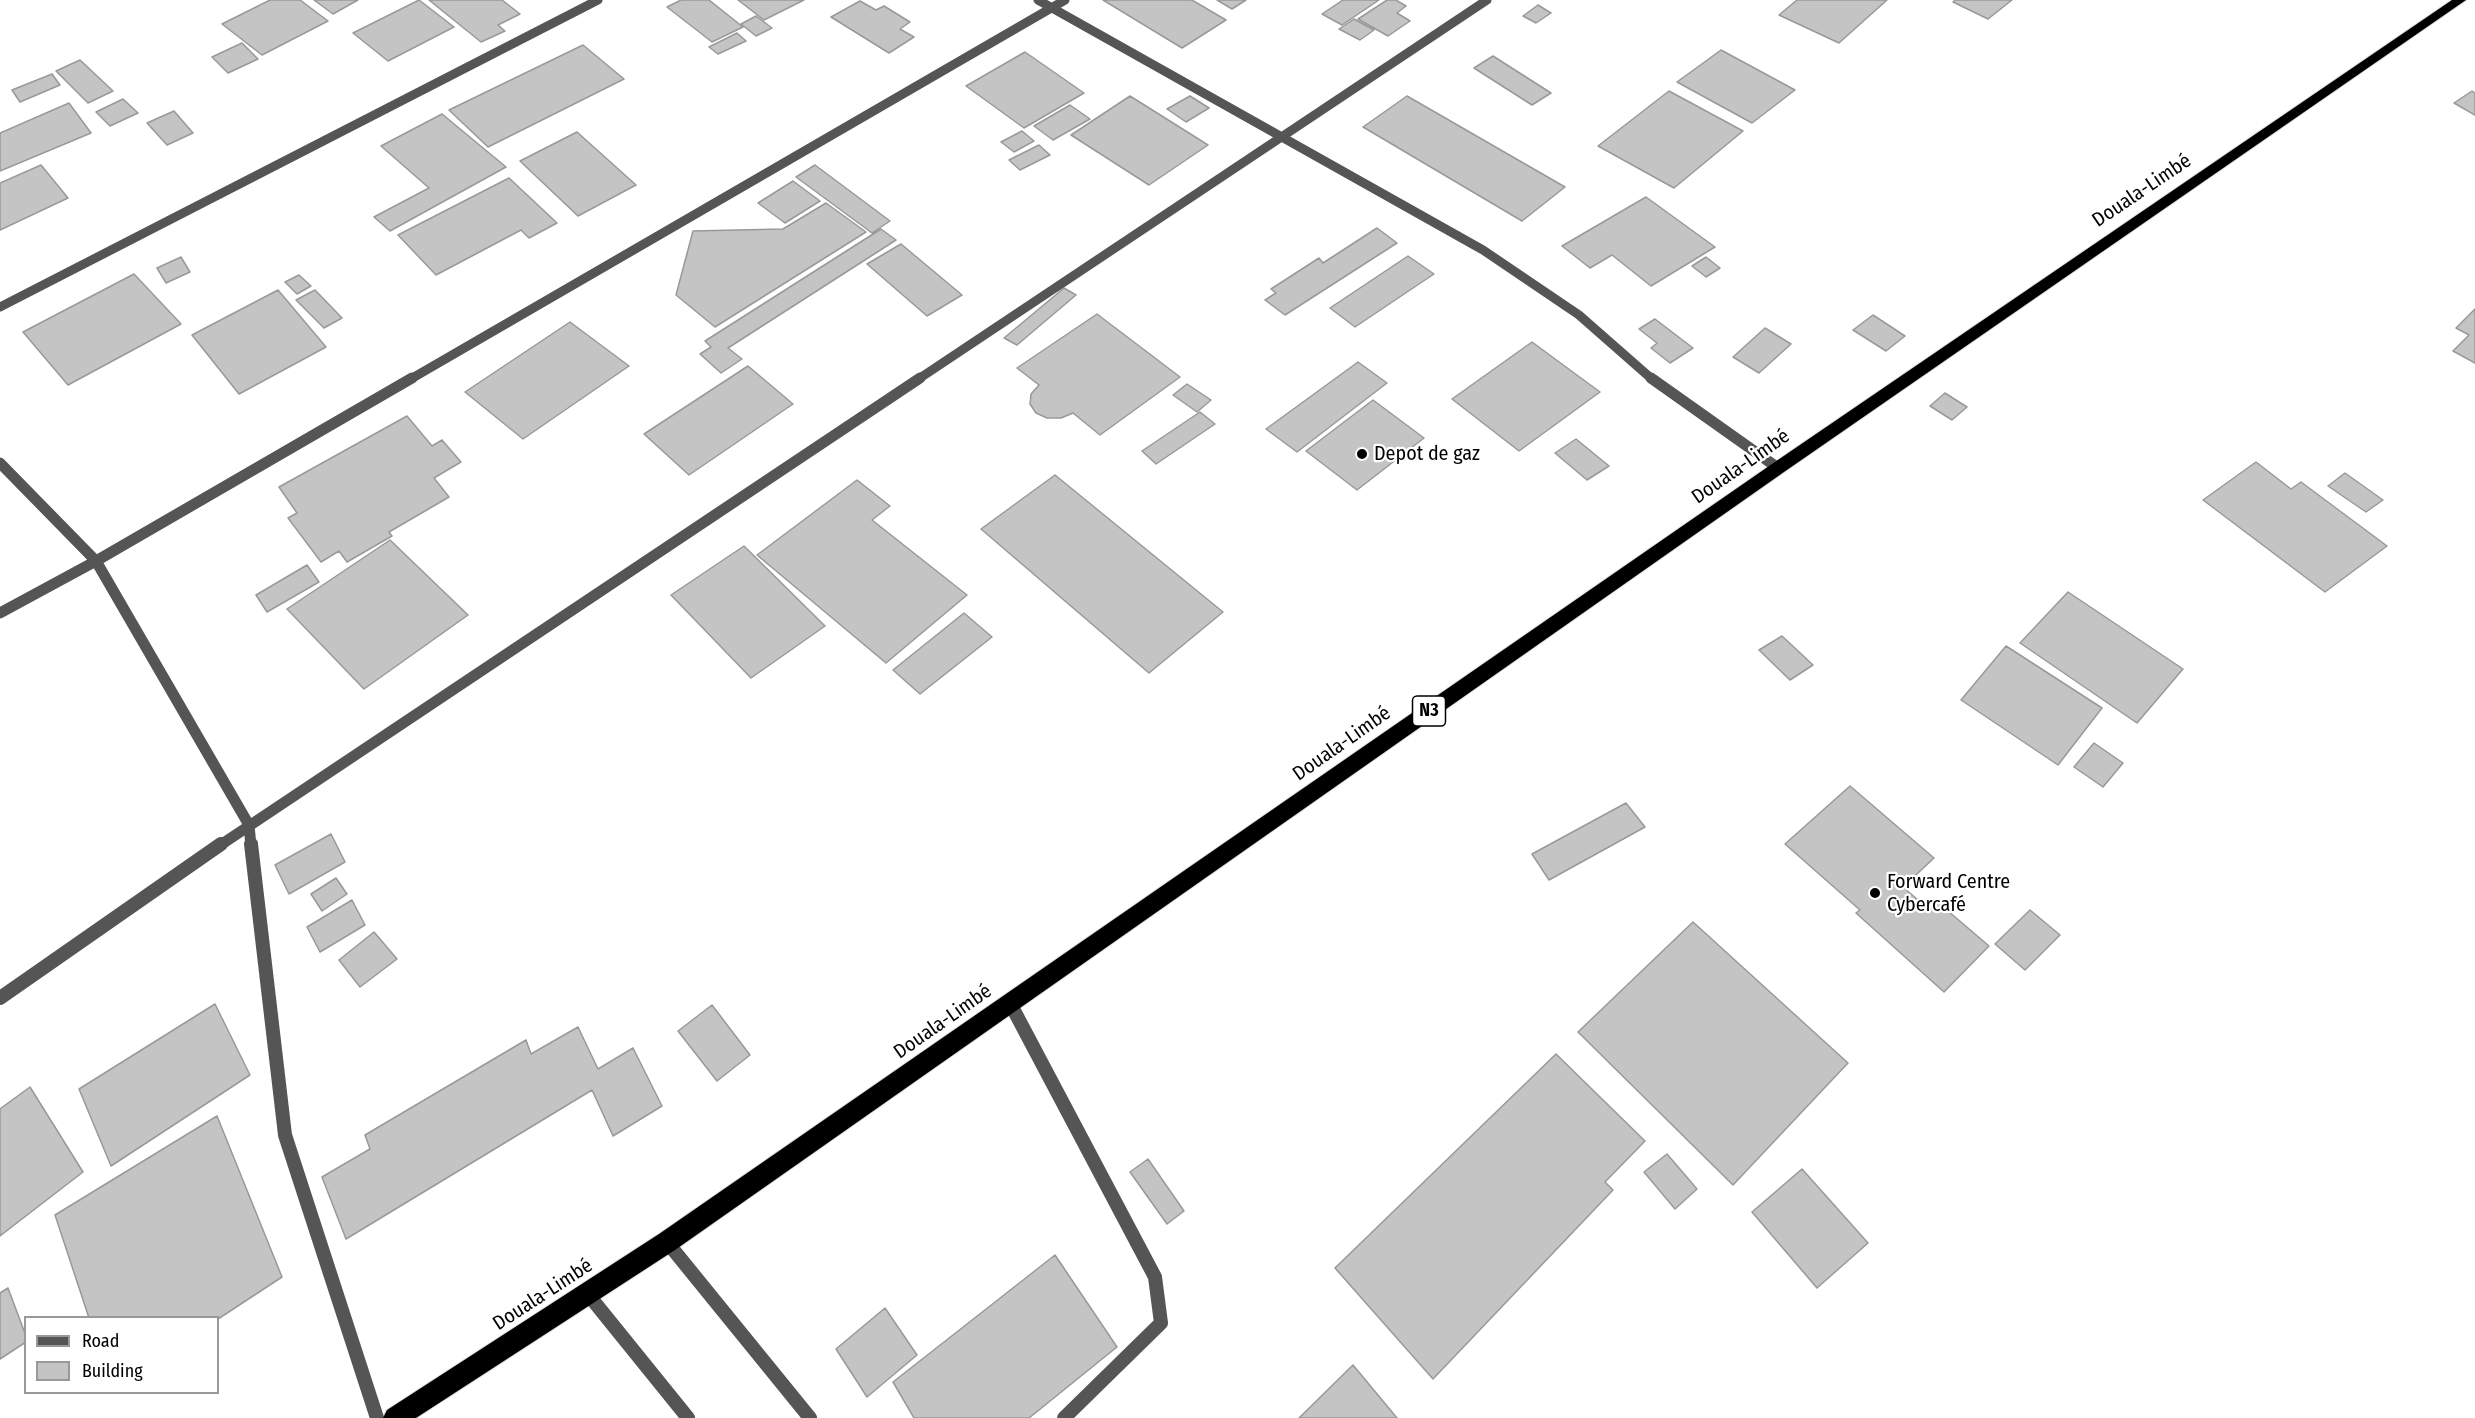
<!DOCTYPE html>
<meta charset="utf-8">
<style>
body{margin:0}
#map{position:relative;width:2475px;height:1418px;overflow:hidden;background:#fff;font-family:"Fira Sans Condensed",sans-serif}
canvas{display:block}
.legend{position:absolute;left:24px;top:1316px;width:195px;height:78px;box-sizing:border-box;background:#fff;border:2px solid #999;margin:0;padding:8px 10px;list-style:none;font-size:18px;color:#000}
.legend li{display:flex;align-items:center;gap:12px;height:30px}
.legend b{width:30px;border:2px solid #999}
</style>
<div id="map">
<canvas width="2475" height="1418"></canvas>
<ul class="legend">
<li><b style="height:8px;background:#555"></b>Road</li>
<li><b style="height:16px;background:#c4c4c4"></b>Building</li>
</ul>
</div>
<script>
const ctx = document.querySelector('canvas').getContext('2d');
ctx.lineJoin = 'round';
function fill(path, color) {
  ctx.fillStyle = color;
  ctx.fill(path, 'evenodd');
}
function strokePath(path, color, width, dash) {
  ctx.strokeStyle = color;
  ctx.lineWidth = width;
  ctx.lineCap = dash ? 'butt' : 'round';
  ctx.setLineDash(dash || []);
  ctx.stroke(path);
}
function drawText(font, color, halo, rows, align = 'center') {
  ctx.font = font + ' "Fira Sans Condensed",sans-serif';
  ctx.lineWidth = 4.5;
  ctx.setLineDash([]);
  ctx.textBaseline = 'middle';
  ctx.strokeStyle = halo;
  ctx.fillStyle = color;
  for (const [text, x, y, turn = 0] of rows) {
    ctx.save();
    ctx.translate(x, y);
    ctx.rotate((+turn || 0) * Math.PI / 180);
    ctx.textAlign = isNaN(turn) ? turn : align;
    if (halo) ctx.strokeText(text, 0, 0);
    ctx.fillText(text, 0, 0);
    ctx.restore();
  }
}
const building = new Path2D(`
 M270,0H300L328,21L262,55L222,24Z
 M314,0H358L333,14Z
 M419,0L454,27L388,61L353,33Z
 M429,0H502L520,14L498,25L505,31L481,42Z
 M681,0H709L743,27L712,42L667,7Z
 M738,0H804L764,20Z
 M1103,0H1192L1226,20L1182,48Z
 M1217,0H1246L1232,9Z
 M1343,0H1379L1342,25L1322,14Z
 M1387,0H1396L1406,6L1397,13L1410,21L1388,36L1358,19Z
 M1797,0H1887L1839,43L1779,15Z
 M1955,0H2012L1988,19L1953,2Z
 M860,1L876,10L884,6L910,22L900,29L914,37L889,53L831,17Z
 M1538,5L1551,13L1536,23L1523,16Z
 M756,16L772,28L756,36L741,24Z
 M1354,19L1374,30L1360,40L1339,29Z
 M737,33L746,41L718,54L709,47Z
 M242,43L258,59L228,73L212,57Z
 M583,45L624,79L488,147L449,110Z
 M1721,50L1795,90L1752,123L1677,82Z
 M1025,52L1084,93L1024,128L966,86Z
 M1493,56L1551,93L1532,105L1474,68Z
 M80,60L113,91L88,103L56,71Z
 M52,74L60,85L20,102L12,90Z
 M1669,91L1743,131L1674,188L1598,146Z
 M2472,91L2475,93V115L2454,103Z
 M1130,96L1208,145L1149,185L1071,135Z
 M1190,96L1209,108L1186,122L1167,109Z
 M1407,96L1565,187L1522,221L1363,127Z
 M123,99L138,113L110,126L96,112Z
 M69,103L91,133L0,171V133Z
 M1070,105L1090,119L1053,140L1034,126Z
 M174,111L193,133L167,145L147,123Z
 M442,114L506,167L390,231L374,217L429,188L381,146Z
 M1022,131L1034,141L1014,152L1001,142Z
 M577,132L636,185L578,216L520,161Z
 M1039,145L1050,155L1020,170L1009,160Z
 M41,165L68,198L0,230V183Z
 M815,165L890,221L872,233L796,177Z
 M509,178L557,223L529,238L521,230L436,275L398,235Z
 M793,181L820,201L785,223L758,203Z
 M1646,197L1715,247L1651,286L1612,255L1590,268L1562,246Z
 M826,203L866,232L715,327L676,295L693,231L783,229Z
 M1377,228L1397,243L1285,315L1265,300L1276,293L1271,289L1319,258L1323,263Z
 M881,229L896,240L728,348L742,359L721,373L700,354L711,347L705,341Z
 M901,244L962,295L927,316L867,264Z
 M1408,256L1434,274L1355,327L1330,308Z
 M181,257L190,272L166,283L157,268Z
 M1706,257L1720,268L1706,277L1692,266Z
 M134,274L181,324L68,385L23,332Z
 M299,275L311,286L297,294L285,282Z
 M1064,288L1076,295L1017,345L1004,338Z
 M278,290L326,347L239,394L192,335Z
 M315,290L342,318L324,328L296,300Z
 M2475,309V363L2453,351L2469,335L2456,328Z
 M1097,314L1180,377L1100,435L1073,413L1061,418H1047L1036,413L1030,404L1031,394L1039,385L1017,368Z
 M1873,315L1905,336L1886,351L1853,330Z
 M1655,319L1693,348L1670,363L1651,348L1657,343L1639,329Z
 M570,322L629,366L523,439L465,392Z
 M1765,328L1791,344L1759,373L1733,357Z
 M1532,342L1600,392L1519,451L1452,399Z
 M1358,362L1387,383L1297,452L1266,429Z
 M748,366L793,404L689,475L644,434Z
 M1187,384L1211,400L1197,412L1173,395Z
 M1945,393L1967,407L1952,420L1930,406Z
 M1373,400L1424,438L1357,490L1306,451Z
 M1200,412L1215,424L1156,464L1142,451Z
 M407,416L432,446L442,440L461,462L434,478L449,497L389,532L392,536L347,562L339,551L321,562L288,518L297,513L279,487Z
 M1576,439L1609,466L1587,480L1555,453Z
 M2256,462L2291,489L2301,482L2387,546L2325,592L2203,500Z
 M2345,473L2383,500L2366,512L2328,486Z
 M1055,475L1223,612L1149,673L981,529Z
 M857,480L890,506L872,520L967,595L886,663L757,555Z
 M390,540L468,615L364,689L287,609Z
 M744,546L825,626L751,678L671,595Z
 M307,565L319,582L267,612L256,595Z
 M2068,592L2183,669L2137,723L2020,643Z
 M964,613L992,637L920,694L893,670Z
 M1782,636L1813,665L1790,680L1759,650Z
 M2006,646L2102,708L2058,765L1961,700Z
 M2094,743L2123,763L2103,787L2074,767Z
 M1850,786L1934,858L1903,887L1926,907L1934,899L1989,946L1944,992L1856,913L1860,910L1785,844Z
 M1626,803L1645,827L1549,880L1532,854Z
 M331,834L345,862L289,894L275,865Z
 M336,878L347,894L322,911L311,894Z
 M352,900L365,925L320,952L307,927Z
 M2030,910L2060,935L2025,970L1995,944Z
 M1693,922L1848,1063L1733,1185L1578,1032Z
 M374,932L397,959L360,987L339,960Z
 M215,1004L250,1075L111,1166L79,1089Z
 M712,1005L750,1055L717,1081L678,1031Z
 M578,1027L598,1069L633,1048L662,1106L613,1136L592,1090L346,1239L322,1177L370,1149L365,1135L526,1040L531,1054Z
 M1556,1054L1645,1141L1605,1182L1613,1190L1433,1379L1335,1268Z
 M30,1087L83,1172L0,1236V1109Z
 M217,1116L282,1277L218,1319V1318H89L55,1215Z
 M1667,1154L1697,1189L1675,1209L1644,1172Z
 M1148,1159L1184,1211L1167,1224L1130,1172Z
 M1802,1169L1868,1243L1817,1288L1752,1212Z
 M1055,1255L1117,1347L1029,1418H914L893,1382Z
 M8,1288L26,1336V1342L0,1359V1293Z
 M885,1308L917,1355L867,1397L836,1349Z
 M1353,1365L1397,1418H1299Z`);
fill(building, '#c4c4c4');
strokePath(building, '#999', 1.5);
const highway = new Path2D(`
 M2452,0H2466L1784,472L675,1250L416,1418H383L387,1410L659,1234L1772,464Z`);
strokePath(highway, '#dbdbdb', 2);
strokePath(new Path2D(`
 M1010,1003L1155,1277L1161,1323L1064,1418
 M587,1293L688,1418`), '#555', 14);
strokePath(new Path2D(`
 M1038,0L1483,250L1579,315L1653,380
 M0,307L598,0
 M409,380L1065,0
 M917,380L1487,0`), '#555', 9);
strokePath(new Path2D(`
 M1651,378L1778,468
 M0,463L96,561L249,825L251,846
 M0,613L96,561L412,378
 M219,846L920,378`), '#555', 11);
strokePath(new Path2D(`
 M251,844L285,1135L377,1418
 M0,998L221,844
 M667,1242L810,1418`), '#555', 14);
fill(highway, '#000');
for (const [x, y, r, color] of [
 [1362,454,6,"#000"],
 [1875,893,6,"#000"]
]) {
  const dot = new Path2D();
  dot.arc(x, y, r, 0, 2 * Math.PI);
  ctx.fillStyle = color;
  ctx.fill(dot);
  strokePath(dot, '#fff', 2);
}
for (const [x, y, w] of [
 [1429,711,33]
]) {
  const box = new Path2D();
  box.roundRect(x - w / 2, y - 15, w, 30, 4.5);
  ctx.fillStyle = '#fff';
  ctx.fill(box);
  strokePath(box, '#000', 1.5);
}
drawText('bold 18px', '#000', null, [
 ["N3",1429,711]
]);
drawText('20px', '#000', '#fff', [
 ["Douala-Limbé",2142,191,-34],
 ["Douala-Limbé",1741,467,-35],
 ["Douala-Limbé",1342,744,-35],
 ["Douala-Limbé",943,1022,-35],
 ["Douala-Limbé",543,1295,-33]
]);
drawText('20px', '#000', '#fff', [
 ["Depot de gaz",1374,454],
 ["Forward Centre",1887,882],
 ["Cybercafé",1887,905]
], 'left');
</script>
